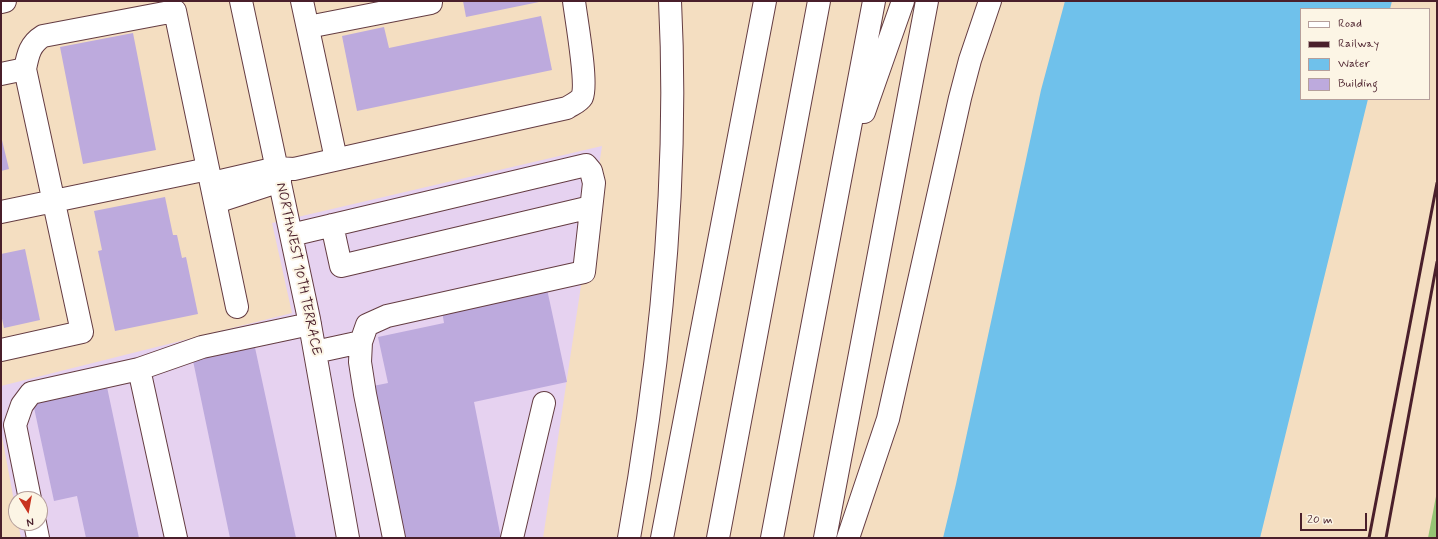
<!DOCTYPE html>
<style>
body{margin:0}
#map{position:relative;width:1438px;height:539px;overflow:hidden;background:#f4dec1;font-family:Mynerve,sans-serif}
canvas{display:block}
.frame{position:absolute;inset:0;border:2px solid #4a1f2b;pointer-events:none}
.legend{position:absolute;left:1300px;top:8px;width:130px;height:92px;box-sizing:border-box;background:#fcf5e5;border:1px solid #b59f9b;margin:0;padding:5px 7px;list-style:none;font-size:12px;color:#4a1f2b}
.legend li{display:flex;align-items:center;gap:8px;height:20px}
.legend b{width:20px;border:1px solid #b59f9b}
.north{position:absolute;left:8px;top:491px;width:40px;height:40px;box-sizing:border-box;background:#fcf5e5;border:1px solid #b59f9b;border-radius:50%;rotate:169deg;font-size:11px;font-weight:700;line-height:16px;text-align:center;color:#4a1f2b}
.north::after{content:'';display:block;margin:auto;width:14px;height:18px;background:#c8321e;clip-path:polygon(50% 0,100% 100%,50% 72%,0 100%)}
.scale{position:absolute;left:1300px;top:513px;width:67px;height:18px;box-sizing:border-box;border:2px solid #4a1f2b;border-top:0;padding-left:5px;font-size:12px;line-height:14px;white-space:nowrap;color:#4a1f2b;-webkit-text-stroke:3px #fcf5e5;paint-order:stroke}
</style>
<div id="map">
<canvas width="1438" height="539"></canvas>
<div class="frame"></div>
<ul class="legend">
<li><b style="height:5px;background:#fff"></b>Road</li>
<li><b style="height:5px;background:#4a1f2b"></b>Railway</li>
<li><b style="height:11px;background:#6fc1eb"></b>Water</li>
<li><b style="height:11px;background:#bdaadd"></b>Building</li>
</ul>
<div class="north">N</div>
<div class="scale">20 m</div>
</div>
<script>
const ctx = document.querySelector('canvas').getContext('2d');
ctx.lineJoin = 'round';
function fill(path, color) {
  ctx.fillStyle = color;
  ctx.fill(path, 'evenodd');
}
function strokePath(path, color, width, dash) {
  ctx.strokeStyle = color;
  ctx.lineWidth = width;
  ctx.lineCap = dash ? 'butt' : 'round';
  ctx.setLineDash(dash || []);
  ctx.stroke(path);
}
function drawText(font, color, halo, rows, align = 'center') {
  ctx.font = font + ' Mynerve,sans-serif';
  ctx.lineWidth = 4;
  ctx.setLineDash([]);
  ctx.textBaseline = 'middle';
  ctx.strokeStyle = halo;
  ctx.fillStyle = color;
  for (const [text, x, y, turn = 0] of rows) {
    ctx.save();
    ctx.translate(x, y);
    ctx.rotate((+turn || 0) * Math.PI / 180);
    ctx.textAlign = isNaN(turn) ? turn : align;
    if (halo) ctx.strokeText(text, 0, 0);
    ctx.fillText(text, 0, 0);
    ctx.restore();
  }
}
fill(new Path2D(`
 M602,146L543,538H21L18,523H40V499H16V512L1,431V386L292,313L272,223Z`), '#e6d2f0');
fill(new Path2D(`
 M1437,491V538H1428Z`), '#95c574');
fill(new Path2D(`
 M1065,1H1392L1390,9H1301V99H1368L1260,538H943L956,484L1041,90Z`), '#6fc1eb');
fill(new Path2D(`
 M463,1H539V2L466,17Z
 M541,16L552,70L357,111L342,36L384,27L389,48Z
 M133,33L156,150L83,164L60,47Z
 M1,136L9,169L1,171Z
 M165,197L173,235H177L182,258L186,257L198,314L115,331L98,251L102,250L94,211Z
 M25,249L40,320L4,328L1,314V254Z
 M547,289L567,382L474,402L501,538H404L373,386L388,383L378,337L444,323L442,311Z
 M254,343L296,538H230L192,356Z
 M107,387L139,538H86L77,496L54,501L33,403Z`), '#bdaadd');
const minor = new Path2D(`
 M241,1L309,319L348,538
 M302,1L336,159
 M1,2L5,1
 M308,27L431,3V1
 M1,74L25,69C28,54 30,44 43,36L175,11L237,307
 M212,183L277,168L294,169L567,108C571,105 579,102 582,97C588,84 576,18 574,1
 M216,202L280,181
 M1,212L208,169
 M332,225L341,266L591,207
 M291,235L586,165L591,171L594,183L584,272L387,316L367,325L361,342L315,352
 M361,342L360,362L365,394L394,538
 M1,350L82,332L25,69
 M139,369L202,347L310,324
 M30,499L15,425L22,405L31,393L139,369L176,538
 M35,523L38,538
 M512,538L544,403`);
const highway = new Path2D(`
 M864,112L903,1
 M629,538C660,365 679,177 670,1
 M662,538L765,1
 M718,538L819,1
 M772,538L874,1
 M825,538L927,1
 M848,538L888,419L960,98L970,60L990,1`);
strokePath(minor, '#643c42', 24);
strokePath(highway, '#643c42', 24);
strokePath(minor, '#fff', 22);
strokePath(highway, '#fff', 22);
strokePath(new Path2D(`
 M1369,538L1437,183
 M1386,538L1437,262`), '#4a1f2b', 3);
drawText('14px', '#4a1f2b', '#fcf5e5', [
 ["NORTHWEST 10TH TERRACE",298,269,78]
]);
</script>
